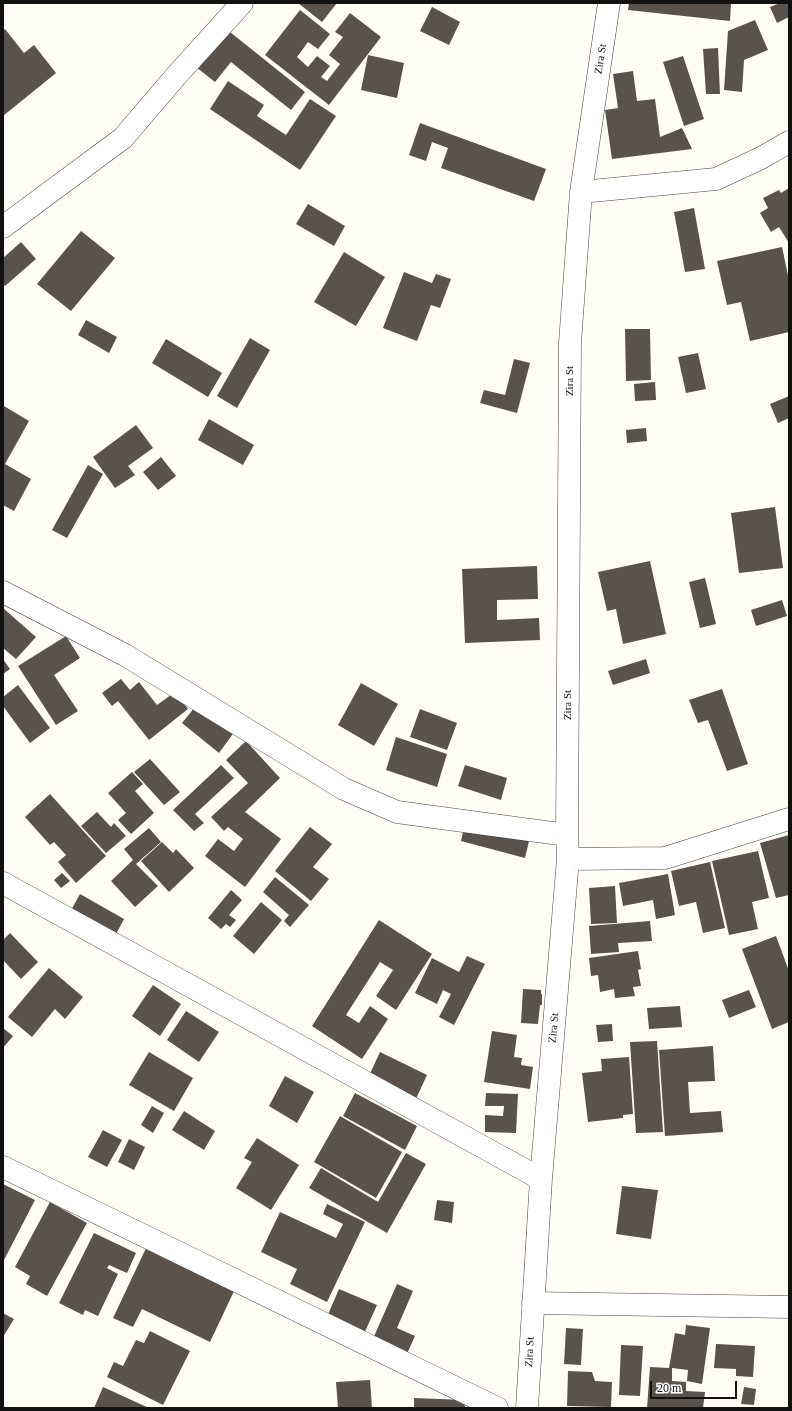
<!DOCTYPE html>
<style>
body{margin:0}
#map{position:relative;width:792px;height:1411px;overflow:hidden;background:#fffdf5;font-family:"Times New Roman",serif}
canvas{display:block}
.frame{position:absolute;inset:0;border:4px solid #111;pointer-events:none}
.scale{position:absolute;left:650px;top:1381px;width:87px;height:18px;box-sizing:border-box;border:2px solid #111;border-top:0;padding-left:5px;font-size:12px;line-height:14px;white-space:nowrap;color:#111;-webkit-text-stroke:3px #fff;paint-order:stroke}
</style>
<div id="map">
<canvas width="792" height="1411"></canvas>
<div class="frame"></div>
<div class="scale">20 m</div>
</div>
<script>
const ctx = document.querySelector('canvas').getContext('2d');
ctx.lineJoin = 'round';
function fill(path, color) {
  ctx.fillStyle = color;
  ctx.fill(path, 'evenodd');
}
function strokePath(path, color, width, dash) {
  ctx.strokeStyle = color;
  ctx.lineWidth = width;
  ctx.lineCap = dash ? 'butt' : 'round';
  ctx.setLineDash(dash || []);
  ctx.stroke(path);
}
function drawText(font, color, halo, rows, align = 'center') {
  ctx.font = font + ' "Times New Roman",serif';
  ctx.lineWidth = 4;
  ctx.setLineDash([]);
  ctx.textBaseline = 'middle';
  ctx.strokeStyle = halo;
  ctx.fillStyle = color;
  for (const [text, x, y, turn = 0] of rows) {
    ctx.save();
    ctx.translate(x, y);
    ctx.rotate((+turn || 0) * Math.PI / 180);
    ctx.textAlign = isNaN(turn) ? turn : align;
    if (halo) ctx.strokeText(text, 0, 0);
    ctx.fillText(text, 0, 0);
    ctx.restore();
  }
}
fill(new Path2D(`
 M298,3H337L322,22Z
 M629,3H731L730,21L628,10Z
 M780,3H789V17L777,23L770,7Z
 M432,7L460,22L449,45L420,31Z
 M300,10L330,34L318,49L308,42L297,57L308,67L317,56L330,66L321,77L327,81L340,64L329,55L343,37L335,32L350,13L381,37L329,105L265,55Z
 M755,20L768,50L744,60L742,92L724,90L728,31Z
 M5,29L24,53L34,45L56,73L3,116V31Z
 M230,32L305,92L291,110L231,62L215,82L196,67Z
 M718,48L720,94H706L703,49Z
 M368,55L404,63L397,98L361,90Z
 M683,56L704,119L684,126L663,62Z
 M633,71L637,101L655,99L660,137L682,128L692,149L612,159L605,110L618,108L613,74Z
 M228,81L264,105L257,116L286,135L310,99L336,116L300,170L210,109Z
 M420,123L546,169L534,201L441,168L448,148L432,142L426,161L409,155Z
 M789,188V243L779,227L771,232L760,213L768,208L763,198L779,190L781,193Z
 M308,204L345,226L334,246L296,224Z
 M694,208L705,269L685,272L674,212Z
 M81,231L115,258L71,311L37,284Z
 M21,242L36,259L5,286L3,284V258Z
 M782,247L789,280V332L750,341L741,302L727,305L717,261Z
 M344,252L385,277L356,326L314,302Z
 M404,272L432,283L436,274L451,279L440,308L431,305L417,341L383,328Z
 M86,320L117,337L109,353L78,335Z
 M625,329H650L651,380L626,381Z
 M250,338L270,350L237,408L217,396Z
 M166,339L222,373L208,397L152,363Z
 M698,353L706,389L686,393L678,357Z
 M514,359L530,363L517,413L480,403L484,390L505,395Z
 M655,382L656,400L635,401L634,384Z
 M789,396V418L778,423L770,404Z
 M4,406L29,421L5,464L31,479L14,511L3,505Z
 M209,419L254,445L243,465L198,440Z
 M136,425L153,448L128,466L135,475L115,488L93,457Z
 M646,428L647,441L627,443L626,430Z
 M161,457L176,476L158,490L143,472Z
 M88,465L103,474L67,538L52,530Z
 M775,507L783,568L739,573L731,513Z
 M650,561L666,634L623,644L616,609L607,611L598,572Z
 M537,566L538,599L497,600V620L539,618L540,640L465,643L462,569Z
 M705,578L716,624L700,628L689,582Z
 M782,600L787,616L756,626L751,610Z
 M3,608L36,637L16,659L3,648V636L4,635L3,634Z
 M66,636L80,658L54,675L78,711L56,725L18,666Z
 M3,659L10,669L3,674Z
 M646,659L650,673L613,685L608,671Z
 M121,679L130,690L139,682L157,705L175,692L188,709L149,740L118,701L112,706L102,693Z
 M361,683L398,704L374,746L338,725Z
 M18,685L50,728L30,743L3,706V697Z
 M722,689L748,764L727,771L708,720L698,723L689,700Z
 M199,702L235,731L219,753L182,723Z
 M420,709L457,723L447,750L410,737Z
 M396,737L447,754L437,787L386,770Z
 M246,741L280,778L245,812L281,839L245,887L205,856L218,839L234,851L243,839L228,827L224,831L211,817L248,783L226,760Z
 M150,759L180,792L164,805L134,772Z
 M221,765L234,778L195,814L204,823L194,831L173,810Z
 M465,765L507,778L501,800L458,786Z
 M132,772L143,784L135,791L154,813L131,834L118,820L126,813L108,793Z
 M50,794L106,856L76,883L58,862L66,855L54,842L50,845L25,817Z
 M97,812L111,827L114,823L126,836L106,853L81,826Z
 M465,824L529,841L525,858L461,841Z
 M310,827L332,844L313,867L329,879L311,901L275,871Z
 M149,828L161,842L136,864L158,886L135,907L111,881L133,860L124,849Z
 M789,835V895L776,898L760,843Z
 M162,842L173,853L176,849L194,868L169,892L141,861Z
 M758,851L769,898L752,902L758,929L729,935L712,861Z
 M710,862L725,928L703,933L696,902L679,906L671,871Z
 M62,873L70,881L61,888L54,880Z
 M668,874L675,915L656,919L653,900L623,906L619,883Z
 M275,877L309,905L290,927L284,921L289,915L263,892Z
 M615,886L617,923L591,924L589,888Z
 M231,890L242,900L229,915L236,920L230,927L226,924L221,929L208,918Z
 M80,894L124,919L114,938L70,912Z
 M261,902L282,920L254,954L233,936Z
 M379,920L432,954L396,1010L376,996L393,970L380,962L346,1015L359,1023L370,1006L388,1019L362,1059L312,1026Z
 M650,921L652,941L618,943L619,952L591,954L589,926Z
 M10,933L38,962L21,979L3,960V940Z
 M776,936L789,971V1022L772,1029L742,949Z
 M638,951L641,969L638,970L641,986L633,987L635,996L615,998L614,989L600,992L598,975L591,976L589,958Z
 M467,956L485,964L454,1025L439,1017L451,994L443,990L437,1004L415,993L432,958L459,972Z
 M49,968L83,997L65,1019L55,1009L32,1037L8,1017Z
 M153,985L181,1004L160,1036L132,1016Z
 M523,989L541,990V994H542V1005H540L538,1024L521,1023Z
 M749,990L756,1007L729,1018L722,1000Z
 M680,1006L682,1027L649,1029L647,1008Z
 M186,1011L219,1032L199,1062L167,1040Z
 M612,1024L613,1041L598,1042L596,1025Z
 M3,1028L13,1036L3,1048Z
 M492,1031L517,1035L514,1057L522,1058L521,1065L533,1067L530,1089L484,1082Z
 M657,1041L663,1132L636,1133L630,1042Z
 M713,1046L715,1081L688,1082L690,1113L721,1111L723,1132L665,1136L659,1050Z
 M149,1052L193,1078L174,1111L129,1085Z
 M380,1052L427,1075L415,1101L368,1078Z
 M629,1057L633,1114L623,1115V1118L588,1122L582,1073L602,1071L601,1059Z
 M285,1076L314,1092L297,1123L269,1106Z
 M355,1093L417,1126L405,1150L343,1116Z
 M486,1093L518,1094L516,1133L485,1132V1115L503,1116L504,1106H485Z
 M152,1106L164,1113L153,1133L141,1125Z
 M184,1111L215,1131L204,1150L172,1130Z
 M340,1116L402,1152L376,1198L314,1162Z
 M103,1130L122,1140L107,1167L88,1157Z
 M257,1138L299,1165L271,1210L236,1188L252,1162L244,1158Z
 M129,1139L145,1147L134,1170L118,1162Z
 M406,1153L426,1164L387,1233L309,1188L321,1168L378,1202Z
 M3,1184L35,1200L3,1262Z
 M622,1186L658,1190L651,1239L616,1234Z
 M437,1200L454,1202L452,1223L434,1220Z
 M50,1202L87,1223L47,1296L26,1284L30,1276L15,1267Z
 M327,1204L365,1222L327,1302L290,1284L297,1269L261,1252L280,1212L336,1238L343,1224L323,1214Z
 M94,1233L136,1253L127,1273L109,1265L107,1268L118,1274L98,1316L85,1310L83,1315L59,1303Z
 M148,1244L236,1287L210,1342L142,1309L133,1327L113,1318Z
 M397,1284L413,1291L397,1328L415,1336L406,1356L372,1341Z
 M339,1289L377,1305L363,1336L326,1319Z
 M3,1313L14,1319L3,1337Z
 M686,1325L710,1328L702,1384L687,1381L688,1370L672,1368V1381L686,1382V1391L705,1392L703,1408H647L650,1367L669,1368L675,1333L685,1335Z
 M566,1328L583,1329L581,1365L564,1364Z
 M150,1331L190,1351L163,1405L107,1377L114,1362L123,1366L136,1340L144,1343Z
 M716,1344L755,1346L753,1377L736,1376V1369L714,1368Z
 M621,1345L643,1346L640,1396L619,1395Z
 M568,1371L592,1372L595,1381L612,1382L611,1407L567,1406Z
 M370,1380L372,1408H338L336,1382Z
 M103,1387L149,1408H94Z
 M744,1387L756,1389L754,1405L741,1404Z
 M414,1398L465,1400V1408H414Z`), '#5a524d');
const street = new Path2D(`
 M581,192L716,179L761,158L789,142
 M3,227L123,138L176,76L242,3
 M3,592L125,655L344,789L397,812L567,835
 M568,859L665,858L789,819
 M3,883L541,1179
 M3,1167L497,1408
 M533,1303L789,1307
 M527,1408L541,1179L568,859L567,835L570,343L581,192L609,3`);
strokePath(street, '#444', 23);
strokePath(street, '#fff', 22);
drawText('11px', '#111', '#fff', [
 ["Zira St",601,59,-81],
 ["Zira St",570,381,-90],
 ["Zira St",568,705,-90],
 ["Zira St",554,1028,-85],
 ["Zira St",530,1352,-87]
]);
</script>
